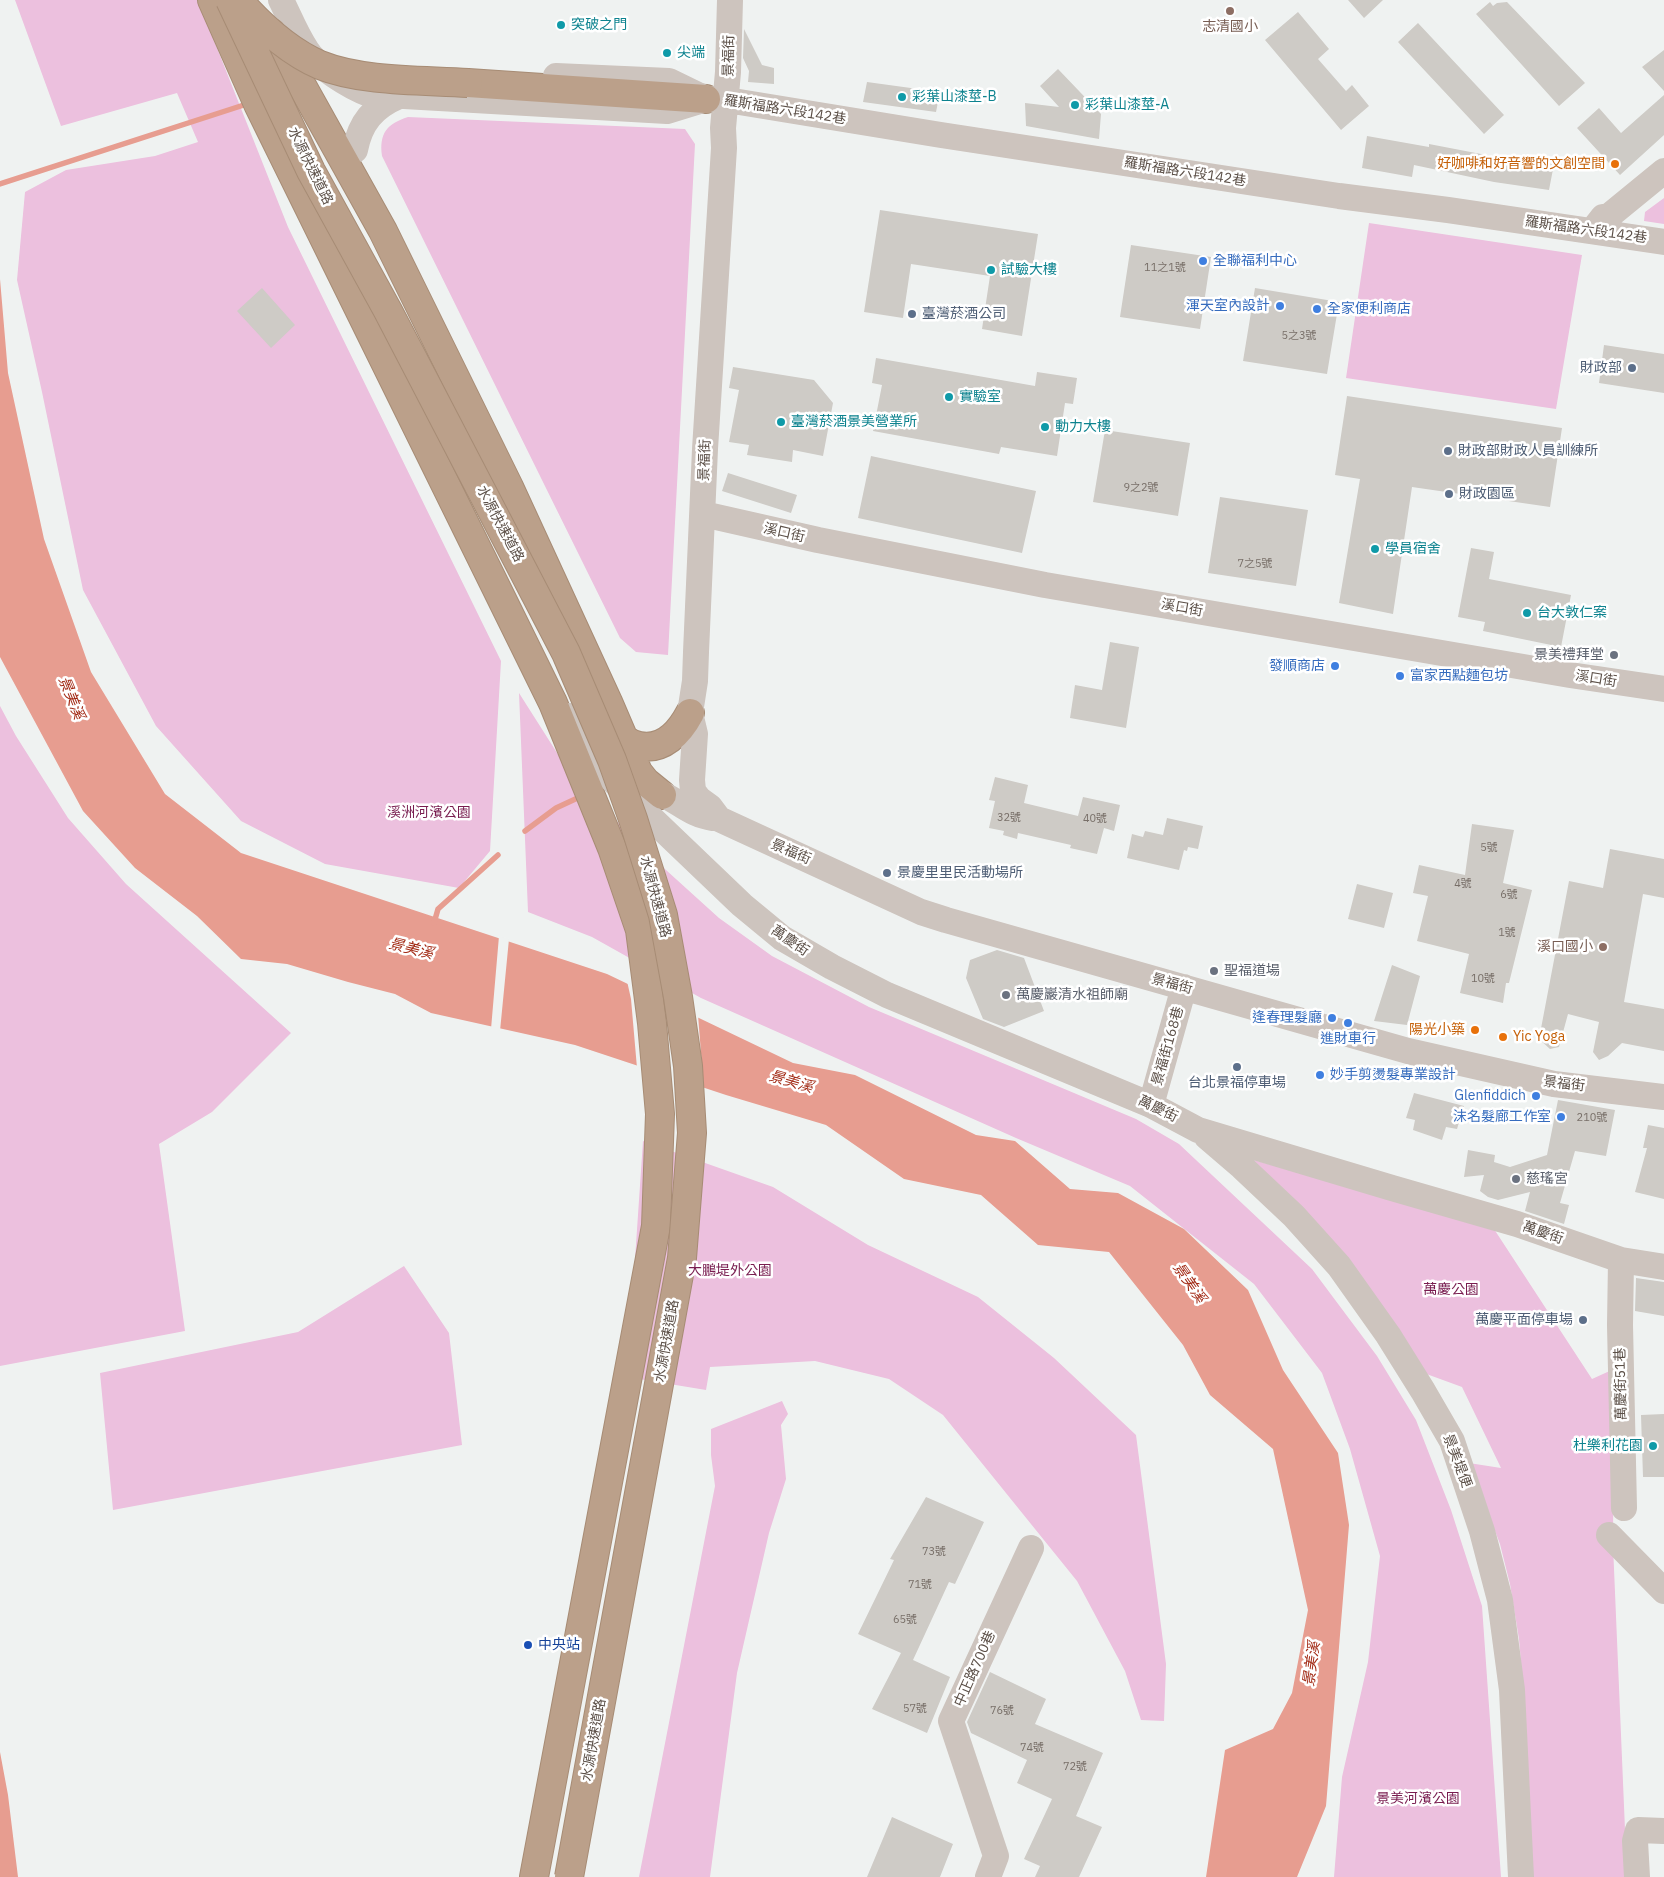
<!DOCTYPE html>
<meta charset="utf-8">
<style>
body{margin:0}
canvas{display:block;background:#eff2f1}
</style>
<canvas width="1664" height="1877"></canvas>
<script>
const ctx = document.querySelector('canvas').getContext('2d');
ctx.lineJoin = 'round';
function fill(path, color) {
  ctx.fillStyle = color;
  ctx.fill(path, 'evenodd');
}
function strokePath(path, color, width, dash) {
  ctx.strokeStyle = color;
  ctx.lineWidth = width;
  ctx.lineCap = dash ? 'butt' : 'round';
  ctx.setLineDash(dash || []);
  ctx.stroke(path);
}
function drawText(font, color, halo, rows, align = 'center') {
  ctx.font = font + ' "IBM Plex Sans","Noto Sans TC",sans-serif';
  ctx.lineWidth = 5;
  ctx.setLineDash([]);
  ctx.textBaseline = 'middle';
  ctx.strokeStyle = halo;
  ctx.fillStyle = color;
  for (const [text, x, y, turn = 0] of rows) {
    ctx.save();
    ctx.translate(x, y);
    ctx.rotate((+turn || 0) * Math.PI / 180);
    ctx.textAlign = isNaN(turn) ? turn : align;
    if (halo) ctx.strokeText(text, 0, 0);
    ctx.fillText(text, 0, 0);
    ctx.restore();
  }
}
fill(new Path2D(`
 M15,0H198L288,227L501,661L490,851L459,888L325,864L241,821L156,726L83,590L42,392L17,280L25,192L66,170L155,156L198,142L177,93L61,126Z
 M408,117L685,129L695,144L668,655L636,652L620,638L382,156C379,133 387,124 408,117Z
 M1664,198V224L1644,221L1645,212Z
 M1369,223L1582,255L1556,409L1346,378Z
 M519,693L573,778L666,870L719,918L772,956L869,1007L1136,1119L1179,1144L1312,1269L1377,1356L1416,1420L1451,1510L1482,1606L1501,1877H1334L1342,1777L1368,1662L1380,1556L1350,1449L1322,1373L1254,1284L1130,1186L1016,1138L701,998L592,937L528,912Z
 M0,706L16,736L68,818L126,884L291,1033L212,1112L159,1144L185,1331L0,1366Z
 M643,1141L773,1187L868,1245L978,1297L1054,1358L1136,1435L1166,1664L1164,1721L1141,1720L1125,1671L1077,1581L943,1415L889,1379L815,1361L710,1367L706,1390L627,1377Z
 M1247,1158L1494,1229L1592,1379L1614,1369L1613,1545L1627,1877H1532L1525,1709L1519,1639L1510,1584L1500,1544L1469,1463L1501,1468L1462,1387L1421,1372Z
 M404,1266L449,1333L462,1445L113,1510L100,1373L298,1332Z
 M782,1401L788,1414L781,1425L786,1479L769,1533L737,1673L710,1877H639L715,1486L711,1455V1429Z`), '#ecc0de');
fill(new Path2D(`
 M0,279L8,373L44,539L91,672L165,794L241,853L607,974L793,1063L855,1075L976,1135L1015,1141L1070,1189L1118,1193L1184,1229L1248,1290L1283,1370L1338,1453L1349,1525L1326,1806L1297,1877H1206L1225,1750L1273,1729L1292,1693L1308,1610L1273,1449L1210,1395L1183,1345L1109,1252L1038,1245L981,1195L904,1179L826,1125L726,1095L575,1045L431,1013L395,994L348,982L287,964L241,959L197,916L135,868L83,811L0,657Z
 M0,1752L8,1795L18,1877H0Z`), '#e79d90');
fill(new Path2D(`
 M499,936L509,939L500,1031L491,1029Z
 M627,981L698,1015L704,1091L637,1068L631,999Z`), '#eff2f1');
strokePath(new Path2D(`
 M0,184L250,103
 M525,831L556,808L584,795
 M434,923L438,909L498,855`), '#e79d90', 5.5);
fill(new Path2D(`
 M1348,0H1383L1364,18Z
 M1490,2L1493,6L1497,3L1507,2L1585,83L1559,106L1476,14Z
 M1298,12L1329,49L1318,59L1346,91L1352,85L1369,106L1341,130L1265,40Z
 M1418,23L1504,115L1484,134L1398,42Z
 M744,29L762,65L774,68V84L748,82L749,71L743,58Z
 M1664,50V91L1642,67Z
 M1058,69L1101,114L1099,139L1026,126L1025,103L1059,107L1040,86Z
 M867,82L940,92L936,112L863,102Z
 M1664,95V135L1620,175L1577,128L1599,108L1621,133Z
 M1367,136L1429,147V144L1507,159L1504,156L1554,164L1549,190L1494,182L1414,165L1412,177L1362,168Z
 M880,210L1038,234L1022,336L982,329L990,276L911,264L903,318L864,312Z
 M1131,245L1211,257L1200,329L1120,317Z
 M262,288L295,325L271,348L237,311Z
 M1255,288L1339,302L1327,374L1243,361Z
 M1604,345L1664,354V393L1599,383Z
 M876,358L1035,386L1037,372L1077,378L1073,404L1065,403L1057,456L1001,447L999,454L873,431L882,385L872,383Z
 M733,367L814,380L833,403L823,456L793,450L792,462L747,455L749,445L729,442L739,390L729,388Z
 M1347,396L1562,428L1550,507L1412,487L1393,614L1339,603L1360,479L1335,475Z
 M1105,430L1190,443L1178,516L1093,502Z
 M871,456L1036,491L1022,553L858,518Z
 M728,473L797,495L791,513L722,491Z
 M1220,497L1308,510L1296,586L1208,573Z
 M1471,548L1494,552L1489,579L1571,595L1561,647L1483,631L1485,622L1458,617Z
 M1110,642L1139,647L1126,728L1070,718L1075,685L1102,690Z
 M995,777L1028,785L1024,803L1078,816L1083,797L1120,805L1114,831L1104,828L1097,854L1070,848L1071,845L1018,833L1017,839L1003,835L1004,831L989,828L995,801L989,800Z
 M1167,818L1203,826L1198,849L1188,847L1187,851L1184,850L1179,870L1127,858L1132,834L1143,837L1145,831L1163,835Z
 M1472,824L1514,830L1503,883L1532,890L1509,983H1506L1503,1003L1460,993L1469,954L1417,941L1428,896L1413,893L1419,865L1465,875Z
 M1610,849L1664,859V898L1643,894L1624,1002L1664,1009V1051L1622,1043L1608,1056L1599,1060L1593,1052L1599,1022L1568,1014L1559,1047L1550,1049L1539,1039L1569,881L1603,888Z
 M1357,884L1393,893L1384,928L1348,919Z
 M997,950L1024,958L1044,1011L1004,1027L983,1019L966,978L970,960Z
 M1392,965L1420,976L1407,1025L1374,1021Z
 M1414,1093L1464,1106L1457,1129L1446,1127L1442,1140L1413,1130L1415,1120L1406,1118Z
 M1558,1100L1615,1110L1606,1156L1575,1151L1560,1203L1569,1205L1564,1224L1525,1211L1530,1192L1498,1200L1488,1197L1480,1191L1484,1175L1464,1177L1468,1150L1495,1155L1494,1162L1510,1167L1547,1155Z
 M1648,1125L1664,1128V1199L1635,1192L1647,1148H1643Z
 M1636,1278L1664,1282V1316L1635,1311Z
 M1664,1414V1477H1643L1641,1415Z
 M926,1497L984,1522L955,1584L949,1582L913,1660L950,1677L927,1733L872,1709L901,1653L858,1634L894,1560L890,1559Z
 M990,1672L1046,1699L1035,1724L1103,1753L1076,1816L1102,1827L1079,1877H1035L1040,1866L1024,1859L1052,1799L1017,1783L1027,1760L971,1733L967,1722Z
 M892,1817L953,1844L940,1877H867Z`), '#cecbc6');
const highway = new Path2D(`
 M212,0L258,104L553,703L612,848L640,930L652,1023L660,1114L656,1226L534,1877
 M272,32L383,231L509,487L608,702L638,772L646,782L662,795
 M468,83L706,99
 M624,739C628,742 634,745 639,746C663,751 680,732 690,713`);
strokePath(highway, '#a78c75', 30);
strokePath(new Path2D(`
 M281,0C289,16 296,34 306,49C316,66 350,87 369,94L667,111L706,99L727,100L941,135L1339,196L1448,210L1664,242
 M730,0L728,72L723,128L724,148L705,449L696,652L695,681L690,713L695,734L692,780L693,791L699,799L710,807L719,819L921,912L946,920L1408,1051L1554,1084L1664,1097
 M556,76L669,81L706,99
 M355,150C360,123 373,107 399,96
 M1592,231L1603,217L1609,216L1664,171
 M703,514L818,540L1045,585L1570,675L1664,689
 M570,716L585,746L595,761L629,797L742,905L782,938L832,967L887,995L1151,1105L1198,1130L1392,1188L1517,1224L1621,1260L1664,1267
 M642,788C648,790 655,792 662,794C681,803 691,815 713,818
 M1151,1105L1184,987
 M1207,1137L1242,1167L1294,1216L1339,1266L1388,1335L1423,1391L1452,1441L1482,1531L1500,1600L1512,1690L1521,1877
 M1621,1260L1620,1325L1624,1508
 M1609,1535L1664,1591
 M988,1877L996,1856L951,1721L1031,1548
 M1637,1877L1635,1841L1638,1830L1664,1831`), '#cdc4be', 26);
strokePath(highway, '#bba08a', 28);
const highwayBridge = new Path2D(`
 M230,0L311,171L388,311L566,653L612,760L633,819L663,915L678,997L688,1066L692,1133L682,1258L569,1877
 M239,1C262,27 288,51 320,65C362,82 423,80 468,83`);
strokePath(highwayBridge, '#a78c75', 30, []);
strokePath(highwayBridge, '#bba08a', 28);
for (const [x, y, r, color] of [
 [1230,11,5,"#8d6e63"],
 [561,25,5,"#0f9aa8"],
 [667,53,5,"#0f9aa8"],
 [902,97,5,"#0f9aa8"],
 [1075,105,5,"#0f9aa8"],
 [1615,164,5,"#e8710a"],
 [1203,261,5,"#3f7fe0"],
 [991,270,5,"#0f9aa8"],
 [1280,306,5,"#3f7fe0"],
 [1317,309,5,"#3f7fe0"],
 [912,314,5,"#5c6f8a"],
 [1632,368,5,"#5c6f8a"],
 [949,397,5,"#0f9aa8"],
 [781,422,5,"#0f9aa8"],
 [1045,427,5,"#0f9aa8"],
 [1448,451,5,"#5c6f8a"],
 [1449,494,5,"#5c6f8a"],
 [1375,549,5,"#0f9aa8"],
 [1527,613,5,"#0f9aa8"],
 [1614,655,5,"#6b7280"],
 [1335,666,5,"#3f7fe0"],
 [1400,676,5,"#3f7fe0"],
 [887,873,5,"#5c6f8a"],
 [1603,947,5,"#8d6e63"],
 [1214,971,5,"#6b7280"],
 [1006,995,5,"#6b7280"],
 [1332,1018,5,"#3f7fe0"],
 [1348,1023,5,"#3f7fe0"],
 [1475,1030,5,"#e8710a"],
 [1503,1037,5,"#e8710a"],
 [1237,1067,5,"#5c6f8a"],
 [1320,1075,5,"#3f7fe0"],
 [1536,1096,5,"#3f7fe0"],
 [1561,1117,5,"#3f7fe0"],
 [1516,1179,5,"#6b7280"],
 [1583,1320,5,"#5c6f8a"],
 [1653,1446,5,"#0f9aa8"],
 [528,1645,5,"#1a4fb4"]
]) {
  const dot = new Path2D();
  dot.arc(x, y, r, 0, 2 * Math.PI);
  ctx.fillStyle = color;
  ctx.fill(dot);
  strokePath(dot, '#fff', 2);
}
drawText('11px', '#786f68', null, [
 ["11之1號",1165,268],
 ["5之3號",1299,336],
 ["9之2號",1141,488],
 ["7之5號",1255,564],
 ["32號",1009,818],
 ["40號",1095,819],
 ["5號",1489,848],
 ["4號",1463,884],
 ["6號",1509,895],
 ["1號",1507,933],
 ["10號",1483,979],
 ["210號",1592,1118],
 ["73號",934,1552],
 ["71號",920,1585],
 ["65號",905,1620],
 ["57號",915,1709],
 ["76號",1002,1711],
 ["74號",1032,1748],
 ["72號",1075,1767]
]);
drawText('14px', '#0d838f', '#fff', [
 ["突破之門",571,25],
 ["尖端",677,53],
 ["彩葉山漆莖-B",912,97],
 ["彩葉山漆莖-A",1085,105],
 ["試驗大樓",1001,270],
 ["實驗室",959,397],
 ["臺灣菸酒景美營業所",791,422],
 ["動力大樓",1055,427],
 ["學員宿舍",1385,549],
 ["台大敦仁案",1537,613],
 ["杜樂利花園",1643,1446,"right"]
], 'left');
drawText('14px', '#785e54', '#fff', [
 ["志清國小",1230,27],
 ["溪口國小",1593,947,"right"]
]);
drawText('14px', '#5c5048', '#fff', [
 ["景福街",729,56,-89],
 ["羅斯福路六段142巷",785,110,9],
 ["水源快速道路",310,166,64],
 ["羅斯福路六段142巷",1185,172,9],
 ["羅斯福路六段142巷",1586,230,8],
 ["景福街",705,460,-88],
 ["水源快速道路",500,524,62],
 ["溪口街",784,533,13],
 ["溪口街",1182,608,10],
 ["溪口街",1596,679,9],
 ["景福街",791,852,23],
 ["水源快速道路",655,897,75],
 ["萬慶街",790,941,34],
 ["景福街",1172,984,15],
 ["景福街168巷",1168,1046,-74],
 ["景福街",1564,1084,7],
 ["萬慶街",1158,1109,26],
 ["萬慶街",1543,1233,19],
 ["水源快速道路",667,1341,-80],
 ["萬慶街51巷",1621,1384,-91],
 ["景美堤便",1457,1461,69],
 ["中正路700巷",975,1669,-66],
 ["水源快速道路",594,1740,-80]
]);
drawText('14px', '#c56008', '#fff', [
 ["好咖啡和好音響的文創空間",1605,164],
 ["陽光小築",1465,1030],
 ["Yic Yoga",1513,1037,"left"]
], 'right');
drawText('14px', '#366cbe', '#fff', [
 ["全聯福利中心",1213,261,"left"],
 ["渾天室內設計",1270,306],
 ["全家便利商店",1327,309,"left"],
 ["發順商店",1325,666],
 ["富家西點麵包坊",1410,676,"left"],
 ["逢春理髮廳",1322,1018],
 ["進財車行",1348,1039,"center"],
 ["妙手剪燙髮專業設計",1330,1075,"left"],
 ["Glenfiddich",1526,1096],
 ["沫名髮廊工作室",1551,1117]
], 'right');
drawText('14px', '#4e5e75', '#fff', [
 ["臺灣菸酒公司",922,314],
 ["財政部",1622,368,"right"],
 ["財政部財政人員訓練所",1458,451],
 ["財政園區",1459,494],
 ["景慶里里民活動場所",897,873],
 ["台北景福停車場",1237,1083,"center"],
 ["萬慶平面停車場",1573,1320,"right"]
], 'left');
drawText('14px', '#5b616d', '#fff', [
 ["景美禮拜堂",1604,655,"right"],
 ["聖福道場",1224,971],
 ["萬慶巖清水祖師廟",1016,995],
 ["慈瑤宮",1526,1179]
], 'left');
drawText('14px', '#791d50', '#fff', [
 ["溪洲河濱公園",429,813],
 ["大鵬堤外公園",730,1271],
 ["萬慶公園",1451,1290],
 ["景美河濱公園",1418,1799]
]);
drawText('14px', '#164399', '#fff', [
 ["中央站",538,1645]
], 'left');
drawText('italic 15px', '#a22a15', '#fff', [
 ["景美溪",71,698,68],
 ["景美溪",411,949,14],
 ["景美溪",791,1082,16],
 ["景美溪",1189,1283,55],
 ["景美溪",1312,1664,-82]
]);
</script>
